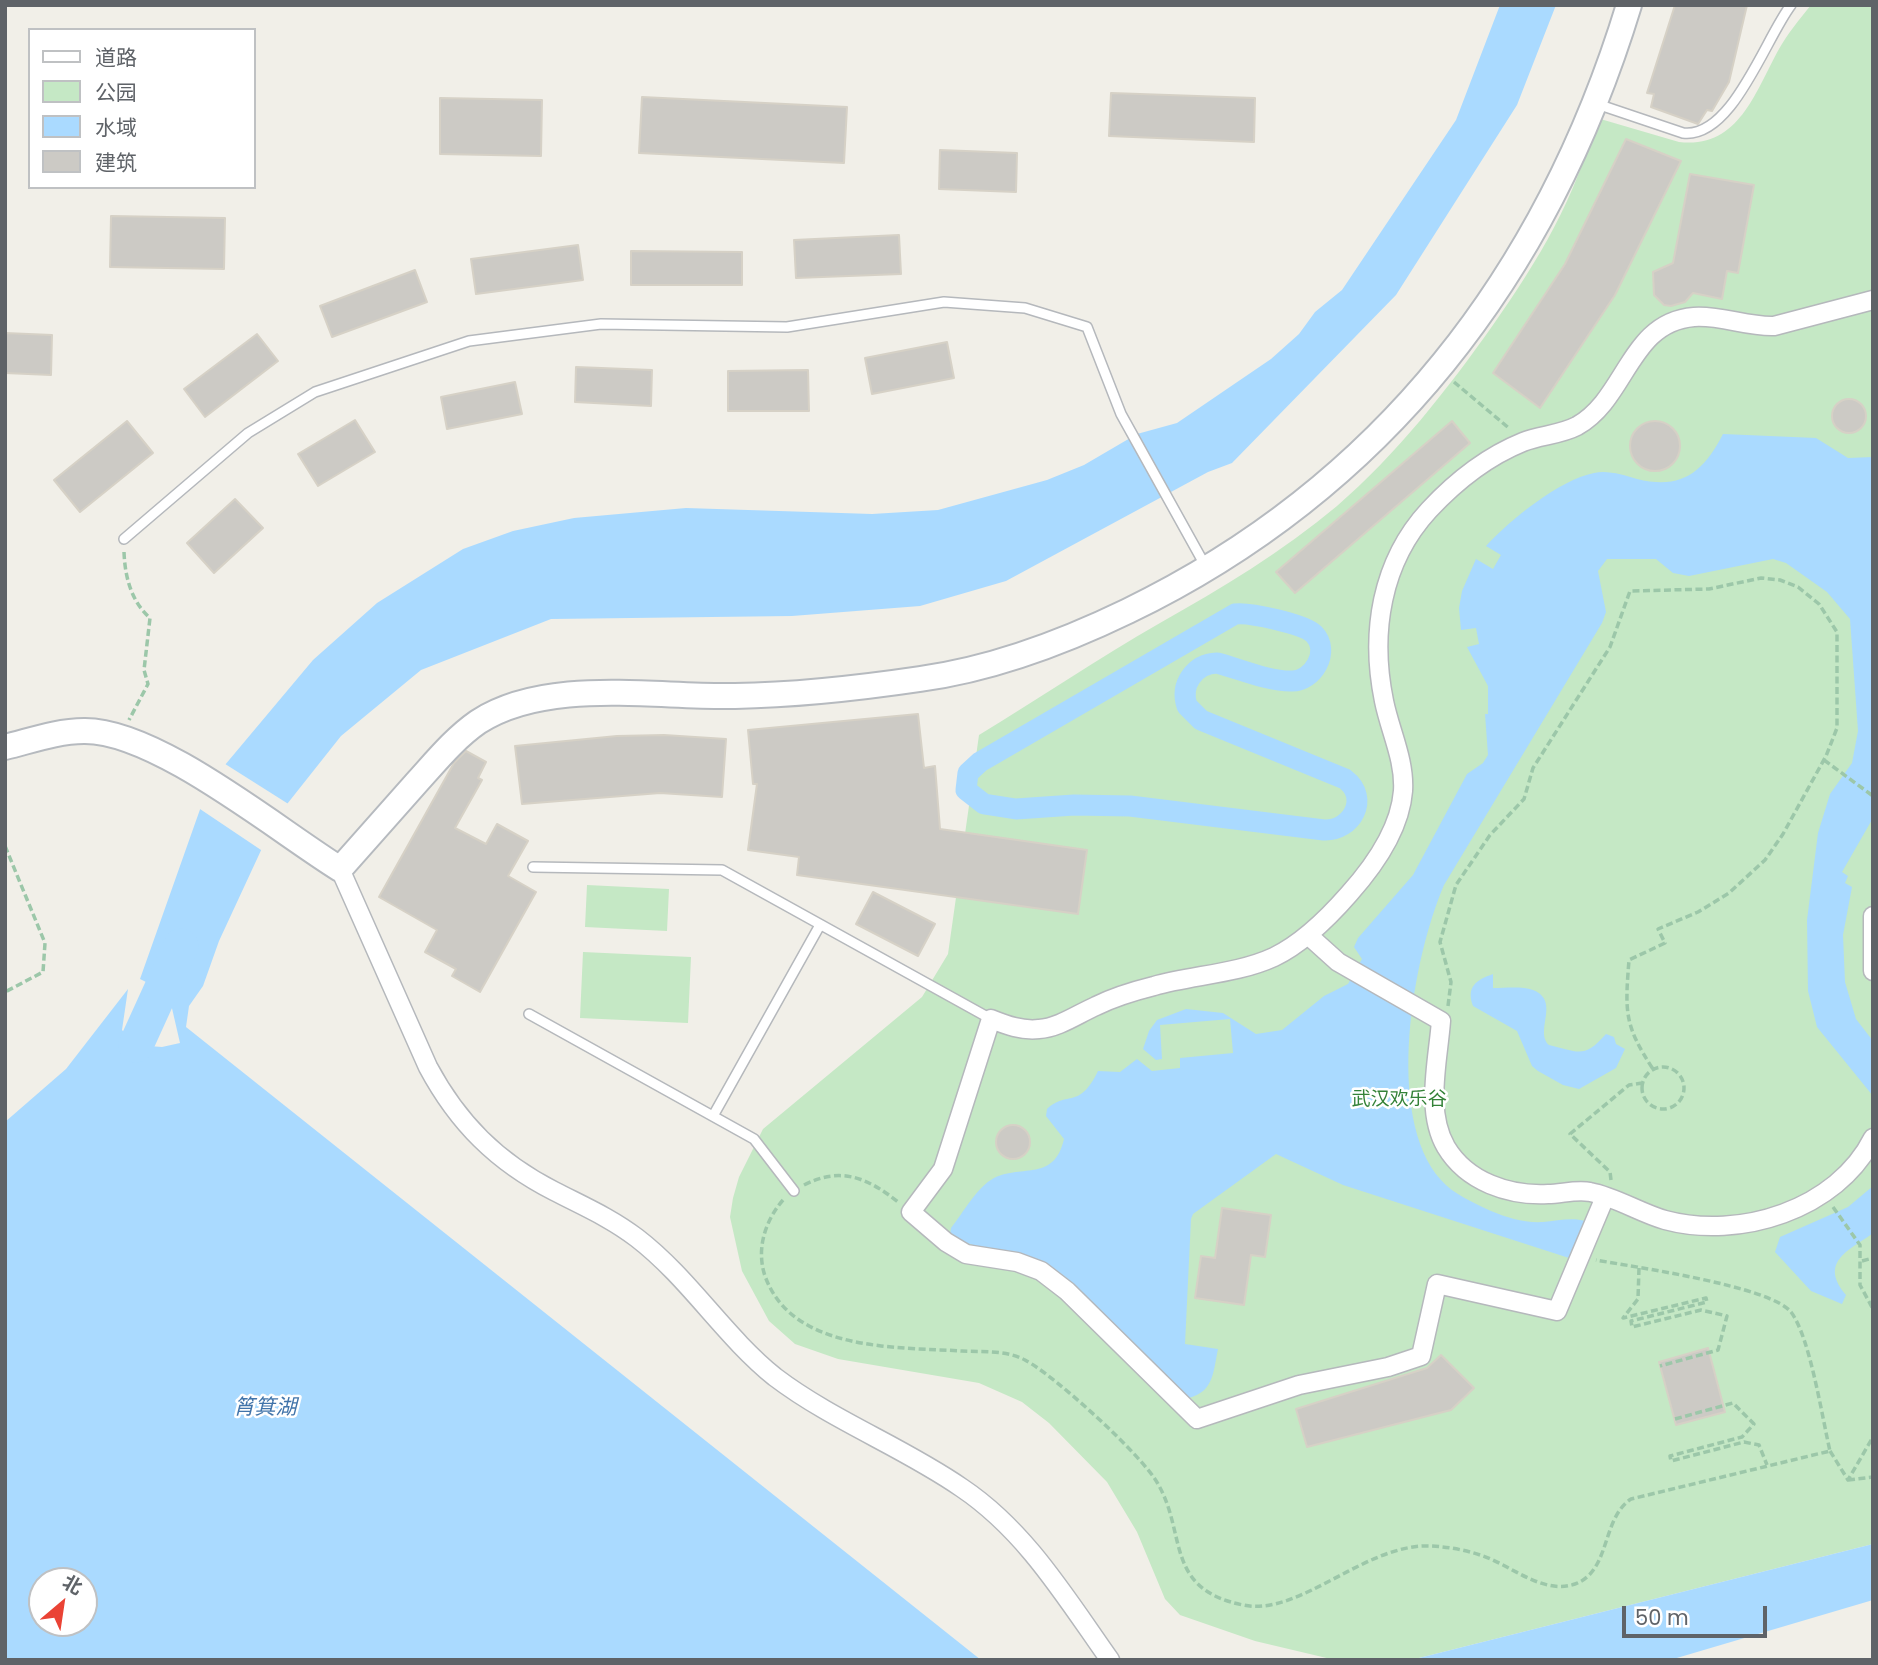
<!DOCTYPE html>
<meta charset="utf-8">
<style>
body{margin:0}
#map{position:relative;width:1878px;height:1665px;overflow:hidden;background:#f1efe8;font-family:Poppins,"Noto Sans SC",sans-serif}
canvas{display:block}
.frame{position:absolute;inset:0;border:7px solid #5f6368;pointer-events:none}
.legend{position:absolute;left:28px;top:28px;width:228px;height:161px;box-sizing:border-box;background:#fff;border:2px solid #bfc1c3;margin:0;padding:9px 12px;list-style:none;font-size:21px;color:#5f6368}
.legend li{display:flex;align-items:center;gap:14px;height:35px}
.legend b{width:35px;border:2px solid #bfc1c3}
.north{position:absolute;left:28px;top:1567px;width:70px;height:70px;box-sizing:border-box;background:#fff;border:2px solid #bfc1c3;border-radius:50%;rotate:29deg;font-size:19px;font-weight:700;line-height:28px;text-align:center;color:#5f6368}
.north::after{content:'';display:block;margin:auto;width:24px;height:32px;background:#ea4335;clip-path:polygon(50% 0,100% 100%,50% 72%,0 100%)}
.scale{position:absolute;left:1622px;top:1606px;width:145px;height:32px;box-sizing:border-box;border:4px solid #5f6368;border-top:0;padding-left:9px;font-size:21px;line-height:24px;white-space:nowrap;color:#5f6368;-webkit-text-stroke:5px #fff;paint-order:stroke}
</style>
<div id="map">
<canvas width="1878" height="1665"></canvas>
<div class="frame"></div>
<ul class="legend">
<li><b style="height:9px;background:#fff"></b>道路</li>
<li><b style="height:19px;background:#c5e8c5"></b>公园</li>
<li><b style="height:19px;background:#aadaff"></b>水域</li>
<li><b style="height:19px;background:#cccac5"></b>建筑</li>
</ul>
<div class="north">北</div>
<div class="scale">50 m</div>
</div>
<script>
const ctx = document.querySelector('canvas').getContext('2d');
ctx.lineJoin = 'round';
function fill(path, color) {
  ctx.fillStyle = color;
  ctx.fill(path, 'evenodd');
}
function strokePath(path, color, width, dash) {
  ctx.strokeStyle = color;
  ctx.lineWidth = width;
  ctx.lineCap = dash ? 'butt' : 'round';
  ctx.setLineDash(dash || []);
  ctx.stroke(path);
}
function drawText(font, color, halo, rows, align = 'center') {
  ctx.font = font + ' Poppins,"Noto Sans SC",sans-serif';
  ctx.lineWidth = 5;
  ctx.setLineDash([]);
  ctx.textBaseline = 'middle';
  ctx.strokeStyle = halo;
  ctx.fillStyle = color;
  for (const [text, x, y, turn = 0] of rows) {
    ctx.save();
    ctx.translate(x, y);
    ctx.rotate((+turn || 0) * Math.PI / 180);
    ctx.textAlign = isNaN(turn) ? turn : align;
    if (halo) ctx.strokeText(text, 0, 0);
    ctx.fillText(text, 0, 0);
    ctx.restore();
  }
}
fill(new Path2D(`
 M1811,5H1873V1544L1411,1660H1335L1255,1641L1180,1615L1165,1599L1137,1532L1107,1482L1049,1423L1022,1402L979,1383L838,1359L795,1344L769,1321L742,1271L730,1217L733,1198L739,1177L763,1129L922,997L948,954L979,735C1040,698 1099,658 1160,623C1222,588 1282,552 1337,506C1397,454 1447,390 1493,325C1540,258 1575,199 1597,118L1679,142C1739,149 1755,92 1779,49C1788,33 1799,20 1811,5Z
 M587,885L669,889L667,931L585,927Z
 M583,952L691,957L688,1023L580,1018Z`), '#c5e8c5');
fill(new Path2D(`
 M1500,5H1556L1517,105L1396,295L1232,463L1208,472L1006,581L920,606L792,616L551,619L421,670L341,736L276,818L219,941L203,986L189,1006L186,1027L981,1660H5V1122L66,1069L128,989L122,1030L136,1045L162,1047L180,1043L171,1004L172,995L140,979L209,784L313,660L377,603L463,549L513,531L574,518L686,508L872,514L938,510L1047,480L1084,465L1137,434L1177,423L1271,359L1299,334L1315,312L1342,290L1456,120ZM42,1581H84V1623H42Z
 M1723,434L1816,438L1848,458L1873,457V818L1842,872L1848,876L1845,883L1852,887L1843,935L1845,982L1856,1019L1873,1041V1096L1817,1027L1808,991L1807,920L1818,833L1830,794L1852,763L1858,731L1850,619L1827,592L1786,563L1773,559L1689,576L1673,573L1656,559H1607L1598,571L1606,612L1602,623L1444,885C1413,957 1384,1116 1441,1180C1453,1194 1474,1203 1491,1211C1508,1218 1524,1223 1543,1222C1557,1221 1572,1217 1585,1221L1569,1258L1343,1185L1276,1154L1193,1214L1191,1219L1185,1344L1218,1349C1213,1372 1214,1391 1189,1398L1051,1268C1019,1246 982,1255 950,1235L951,1228C963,1213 977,1187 994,1178C1023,1164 1054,1182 1064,1139L1046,1116L1047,1109C1068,1090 1079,1110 1098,1071L1120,1072L1137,1059L1152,1071L1180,1068V1058L1233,1053L1230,1019L1160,1025L1162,1059L1156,1060L1143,1049L1149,1031L1157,1020L1186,1009L1223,1013L1256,1034L1282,1030L1324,996L1348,984L1362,959L1354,947L1358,938L1413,875L1467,774L1483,763L1488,755L1485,714H1488V686L1467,647L1479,644L1476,628L1461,630L1459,608L1462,591L1476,559L1493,569L1501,555L1486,546C1510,520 1559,480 1594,473C1608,470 1623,475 1637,479C1681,490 1703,473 1723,434Z
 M1493,974V988C1506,988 1522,986 1533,990C1561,1001 1534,1031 1549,1045C1579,1052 1584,1059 1606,1034L1614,1037L1616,1044L1625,1049L1616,1068L1579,1089L1563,1085L1538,1071L1532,1066L1517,1031L1473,1006C1466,987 1476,980 1493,974Z
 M1873,1186L1872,1234C1847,1251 1819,1263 1846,1295L1842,1304L1811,1291L1775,1252L1780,1237L1848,1207Z
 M1873,1544V1600L1670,1660H1411Z`), '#aadaff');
fill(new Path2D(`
 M222,762L290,805L279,820L264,852L197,807L206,782Z`), '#f1efe8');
strokePath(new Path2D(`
 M1235,614C1249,612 1304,624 1314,634C1331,651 1313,682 1291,681C1267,681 1240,669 1217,663C1194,664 1180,685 1187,706L1201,720L1345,779C1370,798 1352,831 1324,830L1130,806L1074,805L1016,809L984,804L966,790L968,773L980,762Z`), '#aadaff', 21);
strokePath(new Path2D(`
 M136,1045L181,946`), '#aadaff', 35);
const building = new Path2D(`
 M1675,5H1747L1729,82L1712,111L1707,110L1698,124L1651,107L1654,94L1647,93Z
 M1111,93L1255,98L1254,142L1109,136Z
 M642,97L847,107L844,163L639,153Z
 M440,98L542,100L541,156L440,154Z
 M1626,139L1681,161L1615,295L1540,408L1493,373L1565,264Z
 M940,150L1017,153L1016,192L939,189Z
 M1690,174L1754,185L1738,273L1727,271L1722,299L1693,293L1685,302L1671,306L1664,305L1654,295L1653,272L1673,263Z
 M111,216L225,218L224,269L110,267Z
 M899,235L901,274L796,278L794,240Z
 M578,245L583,280L476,294L471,259Z
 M631,251L742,252V285H631Z
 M415,270L427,302L332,337L320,306Z
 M5,333L52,335L51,375L5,373Z
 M257,334L278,361L205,417L184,389Z
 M947,342L954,378L872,394L865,358Z
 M576,367L652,370L651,406L575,402Z
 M808,370L809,411H728V371Z
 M515,382L522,414L447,429L441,397Z
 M1832 416a17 17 0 1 1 34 0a17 17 0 1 1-34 0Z
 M355,420L375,452L318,486L298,454Z
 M1630 446a25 25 0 1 1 50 0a25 25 0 1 1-50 0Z
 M127,421L153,453L80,512L54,480Z
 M1452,421L1470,443L1295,593L1276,572Z
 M235,499L263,528L214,573L187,543Z
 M918,714L924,768L935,766L940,829L1087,850L1078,914L797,875L799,857L748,850L757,784H753L748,730Z
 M664,735L726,739L722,797L660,793L522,804L515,746L617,736Z
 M466,751L486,762L478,778L482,780L455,828L486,844L497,824L528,841L508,876L536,892L480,992L452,976L456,969L425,952L437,930L379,897L454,763Z
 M873,892L935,924L918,956L856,924Z
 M996 1142a17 17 0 1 1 34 0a17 17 0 1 1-34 0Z
 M1222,1208L1271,1215L1265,1257L1251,1255L1244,1305L1195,1298L1201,1256L1215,1258Z
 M1708,1348L1725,1412L1676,1425L1659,1362Z
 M1441,1355L1474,1388L1451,1410L1307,1447L1296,1409L1427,1368Z`);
fill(building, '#cccac5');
strokePath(building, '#d6d1c6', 2);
const lane = new Path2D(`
 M1597,104L1683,133C1732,139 1765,39 1791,5
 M124,539L248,433L315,392L469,341L601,324L787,327L944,302L1025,308L1087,327L1121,414L1206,567
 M533,867L722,870L991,1019
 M529,1014L754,1139L794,1191
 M713,1116L820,925`);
const street = new Path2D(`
 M340,869L428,1067C458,1123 497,1162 554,1191C583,1206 611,1218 637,1238C689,1278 724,1336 775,1377C833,1421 903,1447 962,1488C1026,1531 1066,1598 1110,1660
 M1873,916V971
 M1308,935L1338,962L1441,1021C1438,1061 1425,1111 1446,1147C1467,1182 1509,1196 1548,1194C1561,1194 1577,1189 1590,1192C1616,1197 1640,1213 1665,1220C1739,1240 1837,1210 1873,1138
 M1605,1197L1557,1311L1437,1284L1421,1356L1388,1367L1299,1385L1197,1419L1067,1291L1041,1271L1017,1262L966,1254L946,1242L911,1212L943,1169L991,1019C1006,1025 1022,1031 1039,1029C1058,1028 1078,1014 1096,1006C1114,997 1134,991 1154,986C1193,975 1237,974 1274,957C1303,943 1328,918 1349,894C1374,866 1400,830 1403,791C1405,760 1390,731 1384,701C1370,633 1381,562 1429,510C1456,481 1486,457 1523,442C1540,435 1560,435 1577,426C1627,398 1629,322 1694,317C1721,315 1747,327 1774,326L1873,300`);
const secondary = new Path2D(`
 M5,747C30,741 57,731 84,731C156,730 277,830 340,869C366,840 392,810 418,781C437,760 455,738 478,722C548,677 655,698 735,696C796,695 859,688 920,679C993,669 1062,643 1128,611C1384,487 1547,274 1629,5`);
strokePath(lane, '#b5b8bc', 12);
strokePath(street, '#b5b8bc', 21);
strokePath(secondary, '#b6babf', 28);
strokePath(new Path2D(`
 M1454,382L1510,429
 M124,552C125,577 131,601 150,618L144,670L148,684L129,720
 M1824,760L1873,796
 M5,846L45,943L43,972L5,992
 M1448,1006L1451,982L1440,942L1456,885L1490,835L1524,799L1533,768L1610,647L1630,591L1709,589L1761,578L1780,580L1798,587L1819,604L1837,632V728L1826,756L1783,834L1765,860L1729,893L1698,912L1658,929L1665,943L1629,960C1625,1012 1624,1025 1653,1069
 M1642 1088a21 21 0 1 1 42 0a21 21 0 1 1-42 0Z
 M1611,1180L1610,1172L1570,1134L1629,1085L1642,1083
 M804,1185C841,1166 868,1178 898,1202
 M783,1200C765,1221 756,1249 765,1276C792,1352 897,1347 962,1351C983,1352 1006,1350 1025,1360C1054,1375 1143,1456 1158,1484C1187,1534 1164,1589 1243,1605C1300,1617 1365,1543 1431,1546C1449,1547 1466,1550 1483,1556C1512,1566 1543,1595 1575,1584C1611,1571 1601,1519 1631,1499L1830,1451C1822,1417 1810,1337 1791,1312C1770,1286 1634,1267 1596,1260
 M1833,1207L1860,1245V1285L1873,1309
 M1862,1261L1873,1258
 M1639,1268L1638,1299L1623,1318L1706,1298L1707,1302L1631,1321L1632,1327L1701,1310L1727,1316L1718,1350L1660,1366
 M1675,1419L1733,1403L1754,1424L1742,1437L1670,1456L1671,1461L1744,1442L1759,1445L1767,1465
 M1830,1451L1848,1480L1873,1437
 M1848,1480L1873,1477`), '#9cc7a9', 3.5, [7, 3.5]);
strokePath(lane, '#fff', 9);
strokePath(street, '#fff', 18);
strokePath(secondary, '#fff', 24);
drawText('19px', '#348238', '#fff', [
 ["武汉欢乐谷",1399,1100]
]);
drawText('italic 21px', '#4174aa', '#fff', [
 ["筲箕湖",265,1409]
]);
</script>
